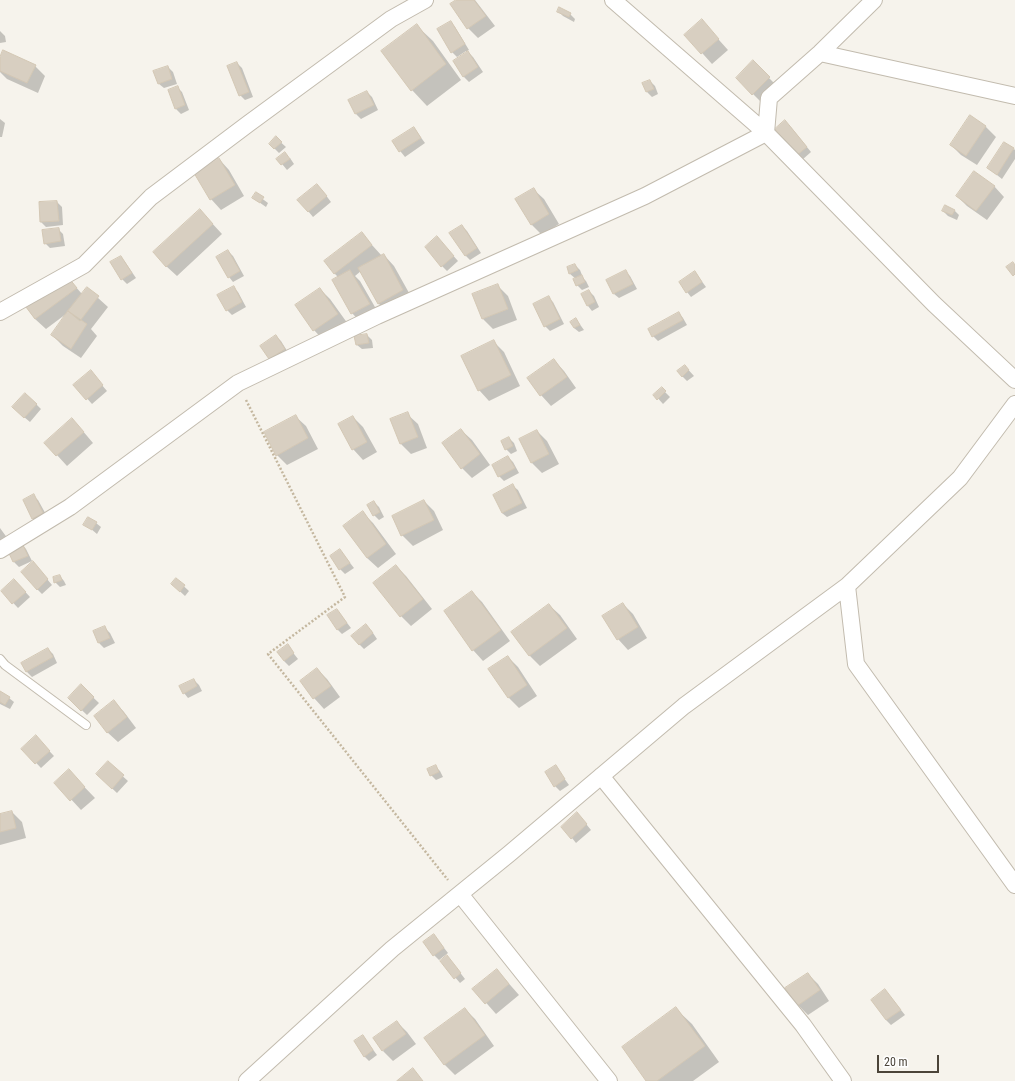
<!DOCTYPE html>
<style>
body{margin:0}
#map{position:relative;width:1015px;height:1081px;overflow:hidden;background:#f6f3ec;font-family:"Roboto Condensed",sans-serif}
canvas{display:block}
.scale{position:absolute;left:877px;top:1055px;width:62px;height:18px;box-sizing:border-box;border:2px solid #4b4439;border-top:0;padding-left:5px;font-size:12px;line-height:14px;white-space:nowrap;color:#4b4439;-webkit-text-stroke:3px #fff;paint-order:stroke}
</style>
<div id="map">
<canvas width="1015" height="1081"></canvas>
<div class="scale">20 m</div>
</div>
<script>
const ctx = document.querySelector('canvas').getContext('2d');
ctx.lineJoin = 'round';
function fill(path, color) {
  ctx.fillStyle = color;
  ctx.fill(path, 'evenodd');
}
function strokePath(path, color, width, dash) {
  ctx.strokeStyle = color;
  ctx.lineWidth = width;
  ctx.lineCap = dash ? 'butt' : 'round';
  ctx.setLineDash(dash || []);
  ctx.stroke(path);
}
fill(new Path2D(`
 M458,0H475L495,26L478,38L468,28Z
 M558,11L570,14L575,19L574,22L563,16Z
 M702,21L728,50L712,64L686,35Z
 M451,23L455,27L469,50L467,51L473,57L483,72L469,82L464,77L454,62L467,53L466,51L457,57L452,52Z
 M417,26L433,41L461,80L427,106L412,90Z
 M0,31L5,36L6,42L0,43Z
 M0,60L35,66L45,76L38,93L7,79L0,72Z
 M753,62L779,88L763,104L737,78Z
 M237,63L242,68L253,97L245,100L240,95Z
 M168,67L173,72L177,84L164,88L159,84Z
 M650,81L655,86L658,94L652,97L647,92L644,83Z
 M177,87L182,92L189,110L181,114L176,109L169,91Z
 M367,92L372,97L378,110L361,119L356,114L349,100Z
 M970,116L986,127L996,137L977,165L961,155L951,145Z
 M0,119L5,123L2,137H0Z
 M790,126L811,152L802,160L798,155Z
 M414,128L425,143L405,157L393,142Z
 M276,138L286,147L279,153L270,144Z
 M1014,149L1015,150V159L1002,179L988,168Z
 M290,158L294,164L287,170L278,159Z
 M219,159L229,170L244,196L221,210L211,199Z
 M994,186L1004,197L987,220L967,206L957,196Z
 M533,189L544,199L559,224L542,235L532,225L516,200Z
 M322,190L331,202L313,217L299,200Z
 M256,194L268,203L266,207L253,198Z
 M57,202L62,207L63,225L46,227L41,222L40,203Z
 M954,210L959,215L957,220L948,216L943,211Z
 M210,221L222,234L177,276L166,266Z
 M462,226L467,231L481,253L470,260L465,255Z
 M58,229L63,234L65,246L50,248L45,243Z
 M362,234L382,256L384,255L394,266L413,300L389,314L378,303L361,271L355,276L360,281L379,314L362,324L352,313L333,280L338,277L334,273Z
 M442,243L458,261L447,271L442,266Z
 M228,251L233,256L244,276L233,282L229,277Z
 M120,257L125,262L136,278L127,284L122,279L111,263Z
 M575,265L580,270L582,275L581,276L586,281L589,287L582,290L577,285L576,279L570,274L568,268Z
 M625,271L630,276L637,289L619,298L614,294Z
 M695,272L706,287L691,297L687,292Z
 M68,278L82,294L87,288L108,307L91,329L97,336L81,358L63,346L52,335L66,314L46,329L35,319L27,308Z
 M498,286L508,296L517,320L493,329L483,319L474,295Z
 M233,287L238,292L246,307L232,315L227,310Z
 M320,289L330,299L348,324L324,341L314,330Z
 M589,291L594,296L599,307L592,311L588,306Z
 M548,297L553,302L564,324L550,331L545,326Z
 M679,313L683,318L687,325L658,341L653,336Z
 M576,319L584,330L579,332L574,328Z
 M367,335L372,340L373,348L362,349L357,345Z
 M276,336L281,341L289,354L274,363L270,359Z
 M493,341L504,352L520,386L489,401L479,390Z
 M554,360L564,371L576,388L551,406L541,395Z
 M685,366L694,376L687,381L682,376Z
 M95,377L107,391L92,404L75,385Z
 M662,389L670,397L663,404L655,395Z
 M36,404L41,409L30,422L18,412Z
 M407,414L418,424L427,448L411,454L401,444L391,420Z
 M295,416L306,426L318,449L287,465L277,455Z
 M353,417L363,427L377,452L363,460L353,449Z
 M82,430L93,443L67,466L46,443Z
 M461,430L472,440L490,465L472,478L462,468Z
 M537,431L547,441L559,464L542,473L532,463L520,440Z
 M509,438L514,443L517,451L511,454L506,449Z
 M508,457L513,462L519,473L504,481L499,476Z
 M513,486L518,490L527,508L507,517L502,513Z
 M33,496L38,500L48,518L38,524L33,519L24,501Z
 M424,501L434,511L443,530L413,546L402,535L393,516Z
 M374,502L379,507L384,517L379,520L374,515Z
 M362,512L373,523L396,554L378,568L367,558Z
 M96,523L101,527L97,534L85,524Z
 M0,528L8,539L0,544Z
 M22,544L26,549L32,561L19,567L14,562L8,550Z
 M340,550L354,568L345,574L340,569Z
 M396,566L406,576L432,609L411,626L401,616L374,583Z
 M37,567L52,585L42,594L37,589Z
 M60,576L64,581L66,585L60,587L55,582Z
 M176,579L189,591L185,596L172,584Z
 M19,585L30,597L18,608L2,591Z
 M472,592L482,602L510,641L483,661L473,650Z
 M623,604L633,614L647,638L628,650L618,639Z
 M549,605L560,615L577,639L540,666L530,656L513,632Z
 M337,610L351,628L342,634L337,629Z
 M105,628L110,633L115,643L104,648L99,643L95,632Z
 M371,630L377,639L364,649L359,644Z
 M287,645L298,659L289,666L284,661Z
 M48,649L53,654L57,663L32,677L27,672L22,663Z
 M508,657L518,667L537,696L519,708L509,698L490,669Z
 M317,669L327,679L340,697L324,709L314,698Z
 M194,680L199,685L202,691L188,698L184,693Z
 M81,686L99,703L87,715L69,698Z
 M0,692L9,698L14,702L10,709L0,704Z
 M114,701L124,712L136,728L118,742L107,732Z
 M36,737L54,756L41,768L23,749Z
 M108,763L128,781L117,793L102,779Z
 M435,766L440,771L443,777L436,780L431,775Z
 M556,767L569,785L560,791L555,786L546,773Z
 M69,771L95,798L81,810L56,783Z
 M12,812L22,822L26,838L0,845V815Z
 M582,819L591,830L576,843L572,838Z
 M434,935L448,953L439,960L434,955Z
 M441,961L452,962L465,979L460,983Z
 M497,970L519,995L496,1014L474,989Z
 M808,974L818,984L829,1001L808,1015L798,1005L787,988Z
 M885,990L905,1015L891,1025L886,1020Z
 M465,1009L475,1019L494,1046L455,1075L444,1064Z
 M676,1009L692,1024L719,1062L693,1081H647Z
 M397,1022L407,1032L416,1044L393,1061L383,1051Z
 M363,1036L377,1055L369,1061L364,1056Z`), '#0003');
const building = new Path2D(`
 M456,0H474L486,16L467,29L450,4Z
 M559,7L571,13L569,17L557,12Z
 M702,19L719,39L701,54L684,35Z
 M451,21L465,44L451,53L437,29Z
 M417,24L446,64L411,91L381,51Z
 M3,50L36,65L27,83L0,71V57Z
 M468,51L478,67L463,77L453,61Z
 M753,60L770,77L752,95L736,78Z
 M237,62L249,92L239,96L227,66Z
 M168,66L172,79L158,84L153,71Z
 M650,80L654,89L646,92L642,83Z
 M178,86L185,105L175,109L168,90Z
 M367,91L374,105L355,114L348,100Z
 M970,115L986,126L966,156L950,145Z
 M785,120L807,147L797,155L775,129Z
 M414,127L421,138L399,152L392,141Z
 M276,136L282,142L274,149L269,144Z
 M1004,142L1014,148L997,175L987,168Z
 M285,152L290,159L281,165L276,159Z
 M219,158L235,185L210,200L194,173Z
 M974,171L995,186L976,211L956,196Z
 M317,184L327,196L308,212L297,200Z
 M534,188L549,214L531,225L515,199Z
 M256,192L264,197L260,203L252,198Z
 M57,201L59,221L40,222L39,202Z
 M945,205L955,210L952,215L942,211Z
 M200,209L213,224L166,267L153,252Z
 M462,225L477,248L465,256L449,233Z
 M59,228L61,241L44,244L42,230Z
 M362,232L372,245L334,274L324,261Z
 M437,236L454,256L441,267L425,247Z
 M228,250L240,271L228,278L216,257Z
 M384,254L403,290L378,304L358,268Z
 M121,256L132,273L121,280L110,262Z
 M1013,262L1015,265V274L1013,276L1006,267Z
 M575,264L578,270L569,274L567,267Z
 M350,270L370,304L351,314L332,280Z
 M626,270L633,284L613,294L606,280Z
 M695,271L702,282L686,293L679,282Z
 M582,275L585,282L576,286L573,279Z
 M68,277L77,288L35,319L26,307Z
 M498,284L508,309L482,319L472,294Z
 M234,286L242,302L226,311L217,295Z
 M87,287L99,296L80,321L68,311Z
 M320,288L338,314L313,331L295,305Z
 M589,290L595,302L587,306L581,294Z
 M549,296L560,319L544,327L533,304Z
 M68,311L87,324L71,349L51,335Z
 M679,312L683,320L652,337L648,329Z
 M576,318L580,325L574,328L570,322Z
 M367,334L369,343L356,345L354,336Z
 M276,335L285,349L269,359L260,346Z
 M494,340L511,375L478,391L461,356Z
 M554,359L567,377L540,396L527,378Z
 M685,365L689,370L682,377L677,371Z
 M91,370L103,385L86,400L73,385Z
 M662,387L666,391L657,400L653,395Z
 M25,393L37,404L24,418L12,407Z
 M408,412L418,437L400,444L390,419Z
 M296,415L308,438L276,456L264,432Z
 M353,416L367,442L352,450L338,424Z
 M72,418L84,432L56,456L44,443Z
 M461,429L480,454L461,469L442,443Z
 M537,430L549,454L531,463L519,439Z
 M509,437L513,446L505,450L501,441Z
 M508,456L515,468L498,477L492,465Z
 M513,484L522,503L502,513L493,495Z
 M34,494L43,513L32,519L23,500Z
 M424,500L434,520L401,536L392,516Z
 M374,501L380,512L373,516L367,505Z
 M363,511L386,544L367,558L343,526Z
 M88,517L97,522L92,530L83,525Z
 M22,543L28,556L13,562L7,549Z
 M340,549L350,563L339,570L330,556Z
 M33,561L48,579L37,590L21,572Z
 M396,565L423,599L400,617L373,583Z
 M60,575L62,580L54,583L53,577Z
 M176,578L185,585L180,592L171,584Z
 M14,579L26,592L12,604L1,591Z
 M472,591L501,630L472,651L444,611Z
 M623,603L638,627L617,640L602,616Z
 M549,604L567,628L529,656L511,632Z
 M337,609L347,623L337,630L327,615Z
 M366,624L373,633L359,645L351,636Z
 M105,626L110,638L98,643L93,631Z
 M288,644L294,653L284,661L277,652Z
 M48,648L53,657L26,672L21,663Z
 M508,656L527,685L508,698L488,669Z
 M317,668L331,686L313,699L300,681Z
 M194,679L197,686L183,694L179,686Z
 M81,684L94,697L81,711L68,698Z
 M0,691L10,697L5,705L0,702Z
 M114,700L127,717L107,733L94,716Z
 M36,735L50,751L35,764L21,749Z
 M108,761L124,775L112,789L96,774Z
 M436,765L439,772L430,776L427,769Z
 M556,765L565,779L554,787L545,772Z
 M69,769L85,787L70,801L54,783Z
 M12,811L16,828L0,832V814Z
 M577,812L587,824L571,839L561,827Z
 M434,934L444,948L433,956L423,942Z
 M447,955L461,973L454,979L440,961Z
 M497,969L509,984L485,1004L472,989Z
 M808,973L820,990L797,1006L785,988Z
 M885,989L901,1010L886,1020L871,1000Z
 M676,1007L705,1046L657,1081H646L622,1047Z
 M465,1008L485,1035L444,1065L424,1038Z
 M397,1021L406,1034L382,1051L373,1038Z
 M363,1035L373,1050L364,1057L354,1041Z
 M413,1068L423,1081H397Z`);
fill(building, '#d8cfc1');
strokePath(building, '#d3c7b4', 1);
const service = new Path2D(`
 M0,659L5,665L86,725`);
const minor = new Path2D(`
 M613,0L766,133L934,304L1015,380
 M820,53L1015,96
 M0,312L84,265L151,197L248,124L391,19L425,0
 M0,550L70,507L238,383L377,316L645,196L766,133L769,98L820,53L874,0
 M847,586L856,664L1015,885
 M601,776L803,1025L843,1081
 M460,894L609,1081
 M247,1081L392,949L509,854L684,706L847,586L960,478L1015,404`);
strokePath(service, '#c2bbae', 10);
strokePath(minor, '#c2bbae', 18);
strokePath(new Path2D(`
 M246,400L345,597L268,654L448,880`), '#c4b79f', 2.5, [2, 2]);
strokePath(service, '#fff', 8);
strokePath(minor, '#fff', 16);
</script>
